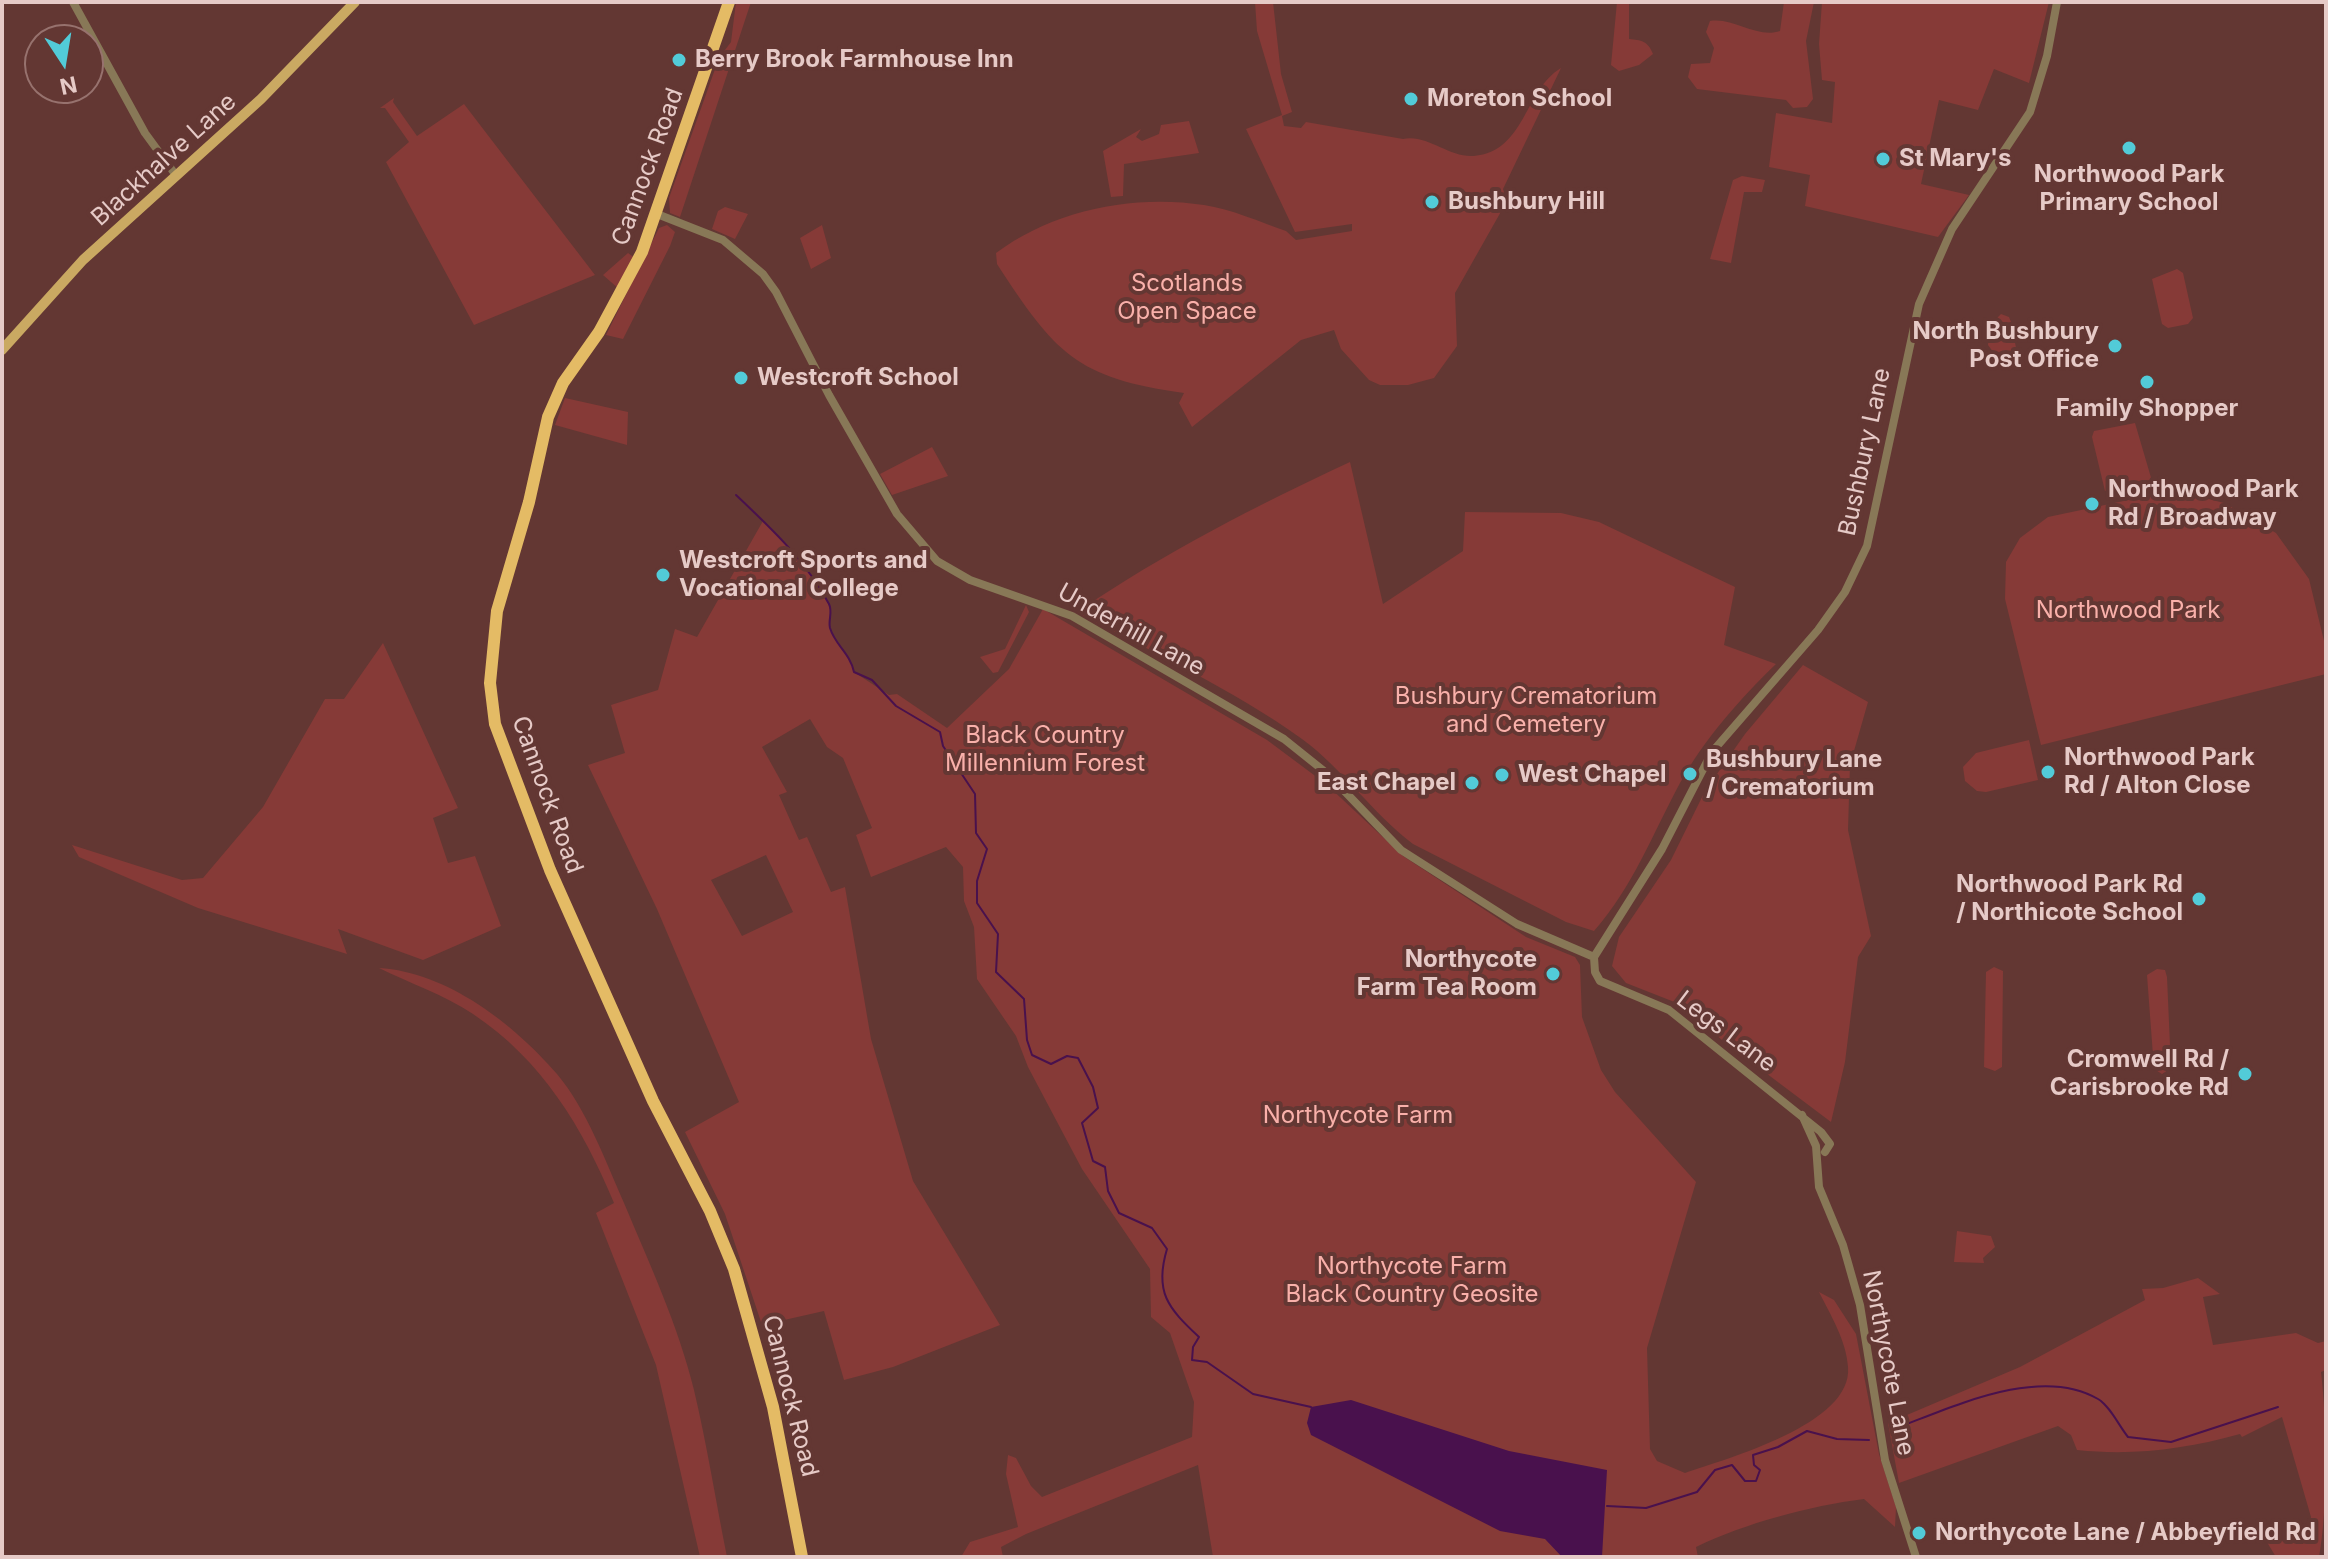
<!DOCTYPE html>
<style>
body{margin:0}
#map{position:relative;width:2328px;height:1559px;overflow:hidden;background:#633733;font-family:Inter,sans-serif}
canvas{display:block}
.frame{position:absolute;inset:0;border:4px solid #e6cac7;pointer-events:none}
.north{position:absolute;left:24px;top:24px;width:80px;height:80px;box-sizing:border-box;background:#633733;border:2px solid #97726e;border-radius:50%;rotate:168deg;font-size:22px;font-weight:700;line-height:32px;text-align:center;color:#e6cac7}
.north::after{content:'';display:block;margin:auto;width:28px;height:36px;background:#52cbd8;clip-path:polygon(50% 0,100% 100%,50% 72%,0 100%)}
</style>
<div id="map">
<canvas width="2328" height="1559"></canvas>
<div class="frame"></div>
<div class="north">N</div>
</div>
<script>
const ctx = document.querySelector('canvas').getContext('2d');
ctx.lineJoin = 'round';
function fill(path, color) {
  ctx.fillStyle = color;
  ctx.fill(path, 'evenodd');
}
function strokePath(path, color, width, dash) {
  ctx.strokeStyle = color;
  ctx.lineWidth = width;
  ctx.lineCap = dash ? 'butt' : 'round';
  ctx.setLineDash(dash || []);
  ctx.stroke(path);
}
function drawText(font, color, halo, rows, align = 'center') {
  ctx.font = font + ' Inter,sans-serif';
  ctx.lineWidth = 8;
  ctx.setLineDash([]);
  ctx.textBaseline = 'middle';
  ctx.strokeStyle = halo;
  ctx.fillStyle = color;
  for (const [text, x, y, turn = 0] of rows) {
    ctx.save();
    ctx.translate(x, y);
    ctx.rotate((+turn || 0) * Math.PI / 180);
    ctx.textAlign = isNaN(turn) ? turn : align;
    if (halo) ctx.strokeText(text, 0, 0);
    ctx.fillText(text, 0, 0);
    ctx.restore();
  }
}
fill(new Path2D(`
 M736,2H751L680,217L670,213L669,198L719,58L731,42Z
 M1255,2H1273L1281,74L1292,112L1282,116L1284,126L1301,128L1306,122L1403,139C1428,134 1449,158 1474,156C1526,151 1524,90 1561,68L1503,189L1507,201L1455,293L1457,346L1434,378L1408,385H1380L1369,380L1341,349L1334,330L1301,340L1192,427L1179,403L1184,393C1076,378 1055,353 997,264L996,253C1053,210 1134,194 1204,205C1231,209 1260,222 1286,231L1296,240L1352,231V224L1295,232L1246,129L1282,115L1257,31Z
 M1617,2H1629V39C1641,40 1648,41 1653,54L1639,65L1619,71L1611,65Z
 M1784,2H1814L1806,41L1813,99L1807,107L1793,108L1786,100L1697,89L1688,77L1691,64L1710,63L1714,48L1706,32L1710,21C1734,17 1757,39 1780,31Z
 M1822,2H2049L2029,83L1994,69L1978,110L1939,100L1921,184L1969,195L1938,237L1805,206L1810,175L1769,167L1776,113L1832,123L1835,82L1822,80L1819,44Z
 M394,98L393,102L417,136L464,104L595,275L474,325L386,162L409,142L385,108H380Z
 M1189,121L1199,153L1124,164L1123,196L1111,197L1103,151L1141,129L1136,137L1142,141L1159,134L1161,125Z
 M1742,176L1765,180L1762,192H1744L1731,263L1710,259L1733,180Z
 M725,207L748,214L735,239L712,229L718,211Z
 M667,225L675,232L670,246L623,339L606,335L659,228Z
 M822,225L831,258L811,269L800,238Z
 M628,253L635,258L619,289L603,275Z
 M2177,269L2183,273L2193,318L2188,324L2168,328L2162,324L2152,279Z
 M2001,314L2009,317L2011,322L2018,358L2014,362L1999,360L1988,345L1990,325Z
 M565,398L628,412L627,445L555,425Z
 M2135,423L2152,481L2105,491L2092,437L2094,431Z
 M932,447L948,476L892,495L880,474Z
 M1350,462L1383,604L1463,551L1465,512L1561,513L1599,522L1735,587L1724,645L1776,664C1740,699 1705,738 1680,783C1653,833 1633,887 1594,931L1566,922L1413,844C1372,813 1343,769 1302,739C1233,689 1151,652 1077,612C1164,553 1255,506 1350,462Z
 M2152,495L2197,496L2224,503L2276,533L2309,579L2326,649V674L2041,745L2005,599L2006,562L2020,538L2048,517Z
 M763,521C790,546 811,572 828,603C833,612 828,620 830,628C835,645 850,654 854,672L889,695L897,694L947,728L1009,669L1043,609L1267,740L1326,784L1403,856L1526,937L1575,957L1580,965L1582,1017L1601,1070L1615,1092L1696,1182L1647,1348L1650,1449L1657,1461L1685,1473C1728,1458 1853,1424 1848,1367C1846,1340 1831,1316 1819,1292L1834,1300L1856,1334L1879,1454L1896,1507L1895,1527L1864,1499C1809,1506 1746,1523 1696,1547L1698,1557H1213L1198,1465L1026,1534L1001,1547L1003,1557H961L970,1542L1018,1527L1006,1474L1008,1455L1016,1458L1031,1486L1042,1497L1192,1437L1194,1402L1170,1333L1151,1317L1150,1269L1082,1169L1028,1067L1016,1036L977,979L974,927L964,901L963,867L946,847L871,877L856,835L872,828L843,758L827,747L810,719L762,747L787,792L779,795L799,840L807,837L831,892L845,887L871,1039L913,1181L1000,1325L893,1367L844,1380L824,1311L762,1325L725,1214L685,1132L739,1102L657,909L588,765L625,753L611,705L658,690L675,629L697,637ZM766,855L793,912L742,936L711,880Z
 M1026,605L1029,612L998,672L993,673L980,657L1005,649Z
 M383,643L458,808L433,818L448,863L475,856L501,926L423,960L338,929L347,954L198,908L79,857L72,845L182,880L203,878L263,807L325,699H344Z
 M1803,665L1868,702L1850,765L1848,830L1871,936L1858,957L1845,1062L1831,1122L1722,1040L1682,1005L1626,983L1612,966L1619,937L1671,860L1705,791L1745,734Z
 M2029,740L2038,780L1986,792L1977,791L1965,781L1963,767L1976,753Z
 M1994,967L2003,971L2002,1067L1995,1071L1984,1067L1986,972Z
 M379,968C447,972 514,1024 557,1074C587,1110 605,1160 624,1203C650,1265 678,1325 694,1390C707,1445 716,1502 727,1557H700L656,1365L596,1213L614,1203C583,1128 542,1060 473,1014C445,995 409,983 379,968Z
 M2157,969L2165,970L2167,977L2171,1068L2162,1074L2154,1069L2147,975Z
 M1957,1231L1991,1236L1995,1247L1983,1258L1984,1263L1954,1262Z
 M2198,1278L2220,1294L2203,1297L2213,1345L2296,1333L2318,1343L2326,1341V1370L2321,1372C2327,1422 2328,1510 2319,1557H2276L2265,1539L2303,1544L2311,1517L2282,1417L2242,1437L2240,1434C2186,1449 2133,1456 2077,1450L2071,1435L2058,1426L1899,1483L1888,1423L2020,1367L2145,1300L2142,1289L2163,1288Z`), '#863a37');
fill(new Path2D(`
 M1351,1400L1509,1451L1607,1470L1602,1557H1562L1545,1539L1500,1531L1311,1435L1307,1423L1311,1407Z`), '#49114d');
strokePath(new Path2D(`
 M736,495C772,529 806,561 829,604C833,612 828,620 830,628C835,645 850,653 854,672L872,680L896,706L940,732L943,746L975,794L976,833L987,849L977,881V903L998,934L996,972L1024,999L1027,1040L1032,1055L1051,1064L1067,1056L1078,1058L1093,1087L1098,1108L1082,1123L1093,1161L1105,1167L1108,1191L1119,1213L1152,1228L1167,1249C1154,1292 1168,1308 1199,1337L1193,1347L1192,1360L1207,1362L1253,1394L1311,1407
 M1891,1430C1949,1409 2039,1364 2098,1399C2110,1406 2119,1426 2128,1437L2171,1442L2278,1407
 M1607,1506L1646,1508L1697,1492L1715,1470L1732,1465L1745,1481H1756L1760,1470L1754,1465L1753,1455L1778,1447L1807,1431L1837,1439L1869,1440`), '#49114d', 2);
strokePath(new Path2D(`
 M73,2L145,133L175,174
 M657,214L723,240L763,274L776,292L829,395L897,514L937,561L970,580L1072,616L1284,739L1329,775L1401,850L1517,924L1594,957
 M1594,957L1662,849L1712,752L1818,630L1845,592L1867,546L1919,304L1952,229L2030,112L2047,56L2057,2
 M1594,957L1595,972L1600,981L1669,1010L1821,1132L1830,1144L1825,1152
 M1802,1115L1816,1146L1819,1187L1843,1245L1860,1305L1885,1460L1916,1557`), '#887857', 8);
strokePath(new Path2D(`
 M2,350L83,260L261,99L355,2`), '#caa962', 10);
strokePath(new Path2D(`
 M729,2L642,252L599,332L563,383L548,417L529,502L497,611L490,683L495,724L550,870L653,1101L710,1211L734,1269L773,1407L802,1557`), '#e4bb65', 12);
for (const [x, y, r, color] of [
 [679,60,8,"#52cbd8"],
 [1411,99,8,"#52cbd8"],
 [2129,148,8,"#52cbd8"],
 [1883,159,8,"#52cbd8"],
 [1432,202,8,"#52cbd8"],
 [2115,346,8,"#52cbd8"],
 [741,378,8,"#52cbd8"],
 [2147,382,8,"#52cbd8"],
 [2092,504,8,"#52cbd8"],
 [663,575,8,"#52cbd8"],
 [2048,772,8,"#52cbd8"],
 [1690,774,8,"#52cbd8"],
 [1502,775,8,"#52cbd8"],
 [1472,783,8,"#52cbd8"],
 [2199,899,8,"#52cbd8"],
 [1553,974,8,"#52cbd8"],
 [2245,1074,8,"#52cbd8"],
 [1919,1533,8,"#52cbd8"]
]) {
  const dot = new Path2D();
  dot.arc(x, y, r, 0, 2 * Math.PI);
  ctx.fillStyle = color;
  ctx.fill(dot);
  strokePath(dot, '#633733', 3);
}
drawText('bold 24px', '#e6cac7', '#633733', [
 ["Berry Brook Farmhouse Inn",695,60],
 ["Moreton School",1427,99],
 ["St Mary's",1899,159],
 ["Northwood Park",2129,175,"center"],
 ["Primary School",2129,203,"center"],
 ["Bushbury Hill",1448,202],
 ["North Bushbury",2099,332,"right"],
 ["Post Office",2099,360,"right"],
 ["Westcroft School",757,378],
 ["Family Shopper",2147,409,"center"],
 ["Northwood Park",2108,490],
 ["Rd / Broadway",2108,518],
 ["Westcroft Sports and",679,561],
 ["Vocational College",679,589],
 ["Northwood Park",2064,758],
 ["Rd / Alton Close",2064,786],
 ["Bushbury Lane",1706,760],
 ["/ Crematorium",1706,788],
 ["West Chapel",1518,775],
 ["East Chapel",1456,783,"right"],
 ["Northwood Park Rd",2183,885,"right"],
 ["/ Northicote School",2183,913,"right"],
 ["Northycote",1537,960,"right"],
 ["Farm Tea Room",1537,988,"right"],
 ["Cromwell Rd /",2229,1060,"right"],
 ["Carisbrooke Rd",2229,1088,"right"],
 ["Northycote Lane / Abbeyfield Rd",1935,1533]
], 'left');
drawText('24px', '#e6cac7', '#633733', [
 ["Blackhalve Lane",164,160,-42],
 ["Cannock Road",648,167,-70],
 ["Bushbury Lane",1865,452,-78],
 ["Underhill Lane",1131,630,29],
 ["Cannock Road",547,795,70],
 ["Legs Lane",1726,1032,37],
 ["Northycote Lane",1888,1363,79],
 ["Cannock Road",790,1396,76]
]);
drawText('24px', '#f9b0aa', '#633733', [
 ["Scotlands",1187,284],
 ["Open Space",1187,312],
 ["Northwood Park",2128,611],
 ["Bushbury Crematorium",1526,697],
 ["and Cemetery",1526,725],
 ["Black Country",1045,736],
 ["Millennium Forest",1045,764],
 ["Northycote Farm",1358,1116],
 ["Northycote Farm",1412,1267],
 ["Black Country Geosite",1412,1295]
]);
</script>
